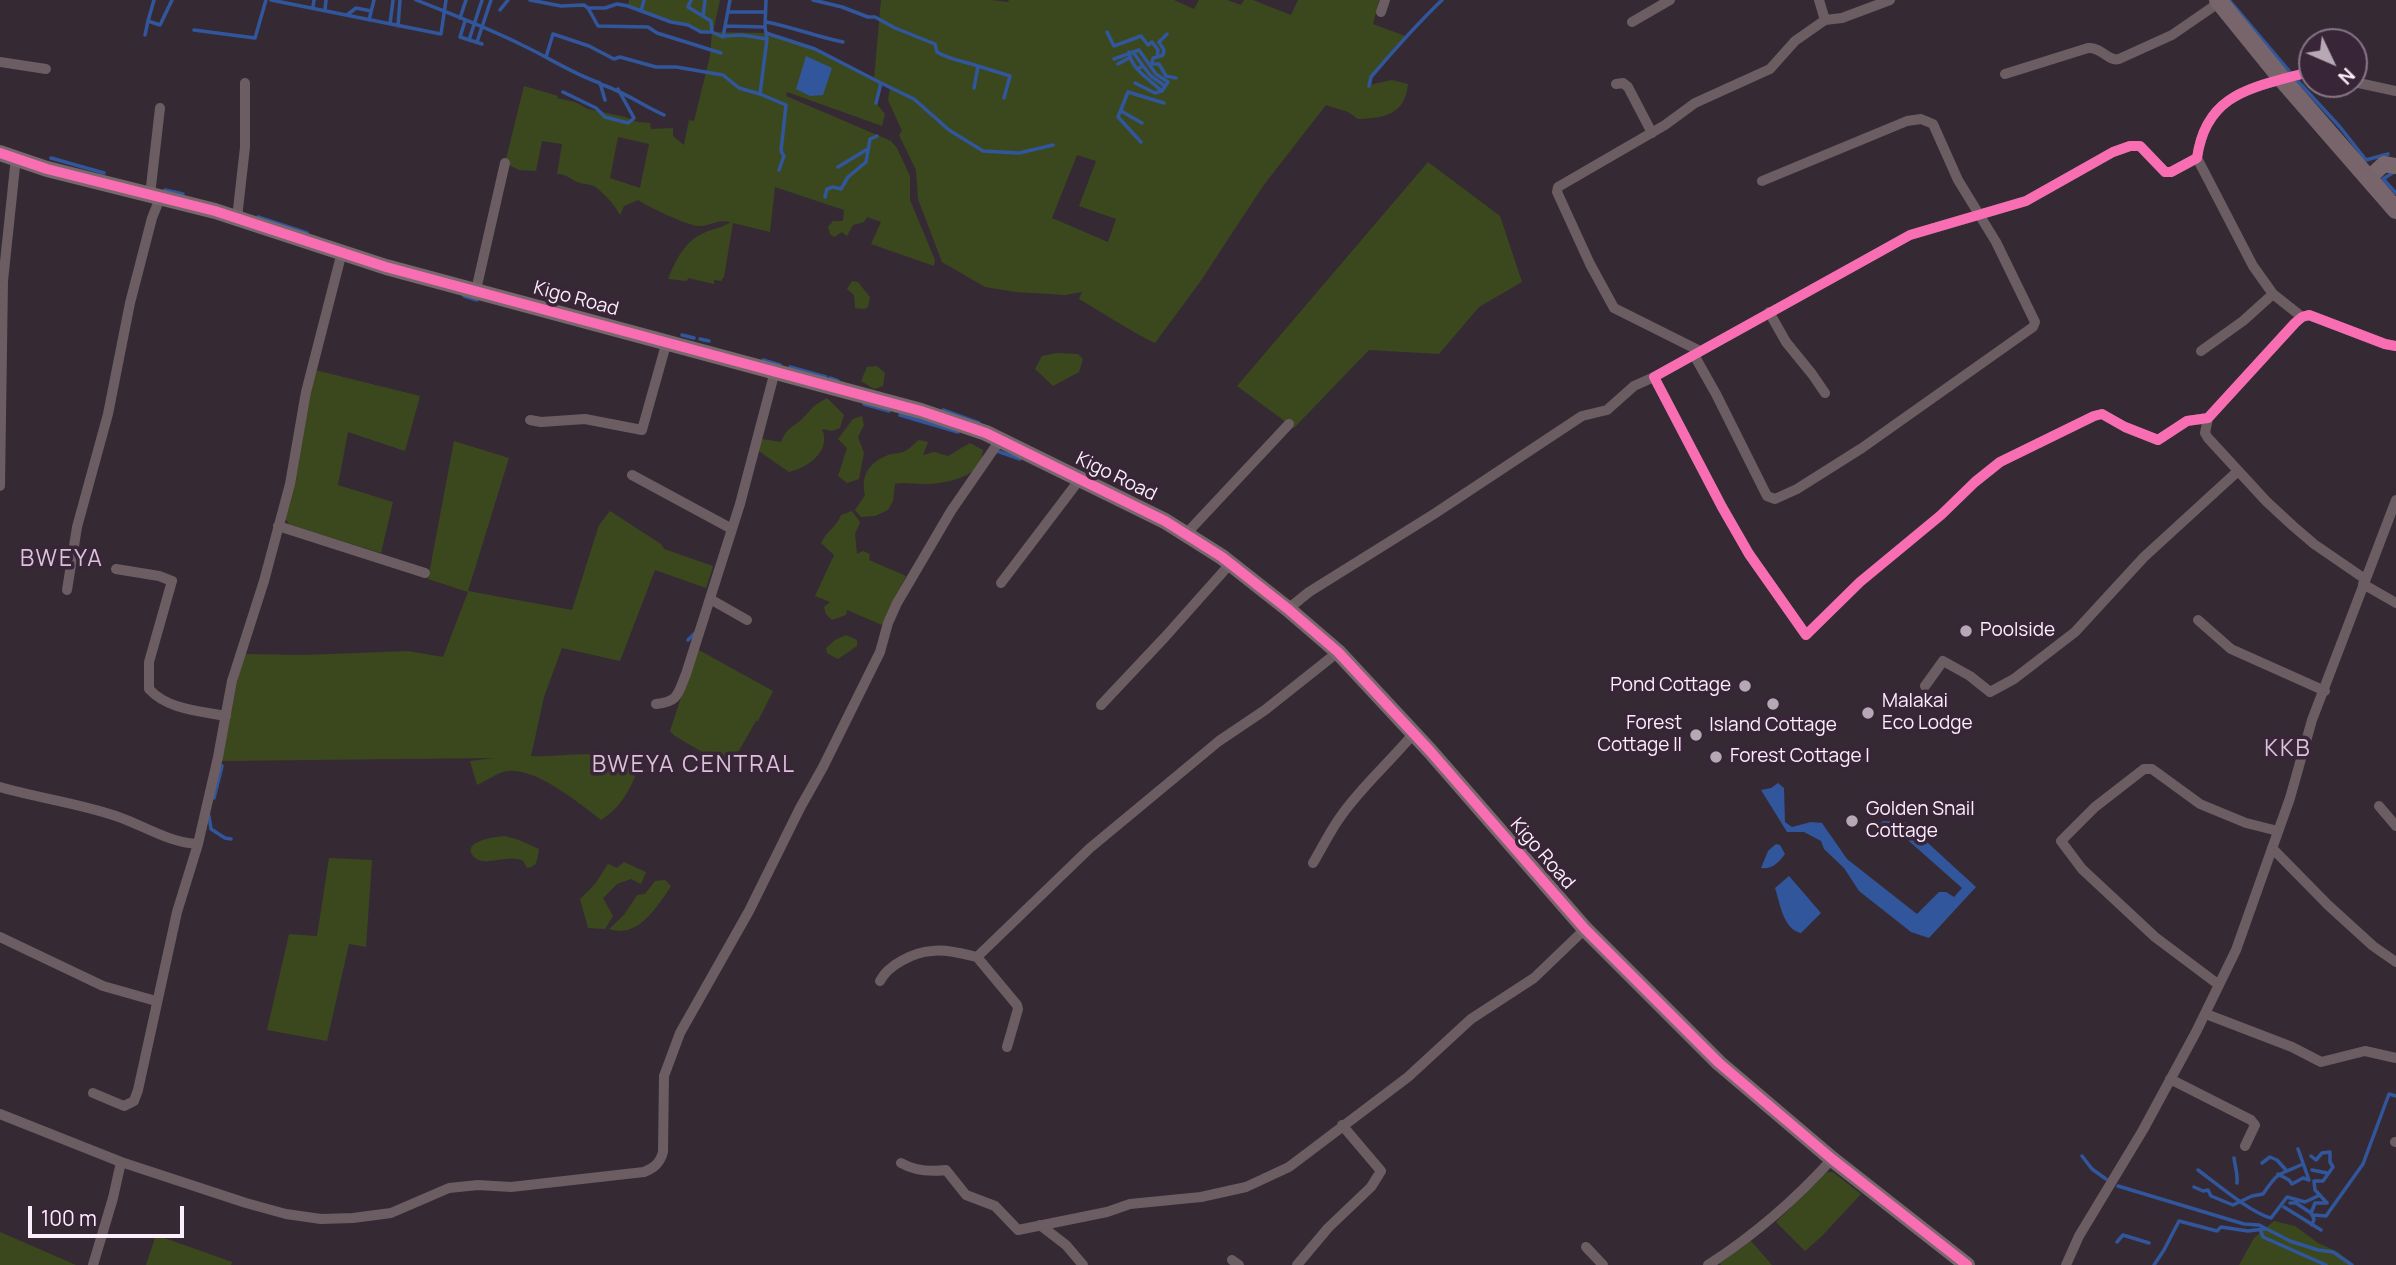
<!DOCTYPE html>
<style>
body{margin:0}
#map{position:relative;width:2396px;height:1265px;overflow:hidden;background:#352a34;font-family:Manrope,sans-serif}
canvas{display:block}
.north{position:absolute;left:2298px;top:28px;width:70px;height:70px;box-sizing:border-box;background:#392538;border:2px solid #877586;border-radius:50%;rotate:134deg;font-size:19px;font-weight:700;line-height:28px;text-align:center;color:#fceefa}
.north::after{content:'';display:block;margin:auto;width:24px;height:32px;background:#b6a9b5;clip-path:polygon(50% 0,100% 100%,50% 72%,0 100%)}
.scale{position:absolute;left:28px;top:1206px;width:156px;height:32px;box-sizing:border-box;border:4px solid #fceefa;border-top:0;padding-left:9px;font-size:21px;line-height:24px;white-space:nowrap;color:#fceefa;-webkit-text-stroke:5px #392538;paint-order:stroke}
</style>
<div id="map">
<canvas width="2396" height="1265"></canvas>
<div class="north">N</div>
<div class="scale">100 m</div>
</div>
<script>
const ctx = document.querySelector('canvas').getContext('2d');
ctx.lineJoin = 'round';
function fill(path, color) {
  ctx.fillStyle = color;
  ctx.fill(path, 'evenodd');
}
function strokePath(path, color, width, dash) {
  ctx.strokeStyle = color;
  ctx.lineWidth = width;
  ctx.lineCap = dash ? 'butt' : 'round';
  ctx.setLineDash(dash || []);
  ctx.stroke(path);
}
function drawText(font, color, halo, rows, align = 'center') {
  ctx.font = font + ' Manrope,sans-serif';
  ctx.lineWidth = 7;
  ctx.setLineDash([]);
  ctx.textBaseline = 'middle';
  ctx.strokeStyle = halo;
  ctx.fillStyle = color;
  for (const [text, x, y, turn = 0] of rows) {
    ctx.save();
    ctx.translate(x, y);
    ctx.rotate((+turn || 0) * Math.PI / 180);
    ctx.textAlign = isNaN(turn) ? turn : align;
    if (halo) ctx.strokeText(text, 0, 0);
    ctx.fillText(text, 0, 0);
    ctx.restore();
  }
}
fill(new Path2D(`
 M629,0H720L713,32L766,33L815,49L874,79L881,0H991L1008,2L1009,0H1174L1194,9L1199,0H1227L1241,5L1244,0H1253L1291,15L1298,0H1379L1373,24L1408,37L1371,77L1369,85L1392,80L1408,84C1405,115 1384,118 1358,119L1348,112L1326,105L1263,186L1200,282L1155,343C1128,330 1105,314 1079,299L1082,292L1065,295L1016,292L985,287L942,262L918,199L916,170L899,135L902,131L888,100L890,88L881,83L876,103L885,114L882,126L787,92L786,96L891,141L897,148L910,176V200L935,260L934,266L871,244L881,222L867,217L864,222L853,225L847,236L842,232L834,237L830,234L828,227L833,221H843L844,210L775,187L770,232L733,223L724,277L721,281L714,280V284L688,278L687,281L668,279C675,262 683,244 700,235C710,229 722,228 731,222C714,219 713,226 699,226C688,226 646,206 638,200L624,206L620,215C615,205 603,192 594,186C589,184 582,184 577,182C569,178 566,174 557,174L562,144L542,141L536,171L519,170L505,163L524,86L558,96L557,98L575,102L588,109L625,117L638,122L650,123L651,129L673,128V136L684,145L689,120L694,121L710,56L712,32H701L688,25L671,22L628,6ZM618,137L649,144L640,188L610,178ZM1077,155L1096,161L1079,206L1116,219L1108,242L1052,218Z
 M1428,162L1500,216L1522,282L1479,307L1439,354L1369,350L1294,428L1237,386Z
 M852,281L858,282L870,297L868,307L864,309L855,308L854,295L847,289Z
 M1057,353L1078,354L1083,359L1079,372L1053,386L1035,369L1042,356Z
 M877,366L885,373L883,386L874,389L861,381L867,367Z
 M315,370L420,396L405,451L348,432L338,485L393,502L381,553L290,525L285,519Z
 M827,398L844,415L840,428L832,431L822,429C832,451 807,468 789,472L760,452L752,443L762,439L781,442C788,425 794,428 805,416C815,405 813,406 827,398Z
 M862,416L864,425L858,437L864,453L859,479L847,483L838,476L847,448L838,439L853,419Z
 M919,440L928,442L923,455L934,452L948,456L970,443L983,450C982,454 982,458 981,462C972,479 941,484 924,484C913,484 906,482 895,484L893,501L888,510L875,516L861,517L855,510L865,495C860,475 870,462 888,455C894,453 900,454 905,451C910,449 914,443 919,440Z
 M454,441L509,458L468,591L572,610L599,525L610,511L661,544L664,549L713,566L706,588L655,570L620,661L562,648L544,697L531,756C564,758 612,744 637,772C629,792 620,808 601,820C581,804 535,767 508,771C498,772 486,781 477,785L470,761L495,758L221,761L243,654L305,655L408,651L443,657L468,592L428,579Z
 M852,511L860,522L855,534L857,554L863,551L870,554L869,560L906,576L882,625L847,610L846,615L832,620L826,614L824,607L830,602L815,596L834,555L821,543C827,531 836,527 841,515Z
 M846,635L857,640V646L838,659L827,653L826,648L835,640Z
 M697,649L773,691L758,721H756L729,768L675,736L670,731Z
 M504,836L519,840L539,849C537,859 538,867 527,868L523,861C509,853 484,868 474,857C460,841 495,837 504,836Z
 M329,858L372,860L366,947L349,944L327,1041L267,1030L289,934L317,936Z
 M624,862L646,872L641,884L631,879L617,884L603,898L613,916L605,929L588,928L580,899L595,884L608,864L617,868Z
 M665,880L671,886C657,907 638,939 609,929L624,915L637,895L645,894L655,881Z
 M1827,1172H1833L1861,1194L1821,1237L1805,1251L1776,1222Z
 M2274,1221L2295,1226L2318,1243L2338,1252L2353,1265H2239L2254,1238Z
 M0,1232L76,1265H0Z
 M156,1235L232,1262L231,1265H146Z
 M1751,1241L1772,1265H1721L1720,1263Z`), '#3b481e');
fill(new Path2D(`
 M806,56L832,68L823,95L810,96L796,89Z
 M1778,783L1784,788L1785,822L1792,827L1811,822L1822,823L1847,859L1917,914L1939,892H1946L1954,897L1962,888L1901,834L1877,826L1883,821L1905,822L1976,887L1929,938L1911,932L1859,891L1844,868L1824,849L1821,841L1804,832H1787L1761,790L1771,788Z
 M1776,844L1780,845L1785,854C1779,862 1772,870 1761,868L1768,851Z
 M1789,876L1821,913L1801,933C1783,929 1780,903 1775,888Z`), '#31569b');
strokePath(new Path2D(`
 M271,0L441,34L446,0
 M416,0C451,14 488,28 522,45C548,57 573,74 600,83L605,100
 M530,0L561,6L584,5L588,8L598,26L648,27L657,33L721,53
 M691,0L688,7L711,21L712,32
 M813,0L842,7L868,17H875L895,28L935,44L937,52C950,60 964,61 978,66L974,88
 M2229,0L2289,71
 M313,7L314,0
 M588,8H605L617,4L628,6L671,22L688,25L701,32H712L723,37L730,0
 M325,10L326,0
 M500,10L508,0
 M641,11L644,0
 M729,12H765
 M347,15L356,8L371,11
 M703,16L705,0
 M460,18L466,0
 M369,20L374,0
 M148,21L154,0
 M465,21L460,37L482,44
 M766,22C793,27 817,37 843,42
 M390,24L393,0
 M398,26L400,0
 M725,26L765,27
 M194,30L255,38L266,0
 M1107,32L1114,46L1141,36L1148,45L1152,42L1158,50L1157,57L1153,58L1152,63
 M766,33L815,49L881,83L876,103
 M145,35L148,21L160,25L172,0
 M724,36L742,35L767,39
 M469,40L482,0
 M477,42L491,0
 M1133,52L1143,66
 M546,57L553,34L589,46L614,59L620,57L656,67H676L723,75L739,88L760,94L786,105L781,151L784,156L779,170
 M1157,57L1163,55L1164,50L1159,42L1167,34
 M1114,59L1139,50L1156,74L1168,82L1162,91C1150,80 1131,69 1129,52
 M1118,64L1129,58
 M1150,64H1159L1166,76L1176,78
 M978,66L1010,76L1004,98
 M1137,69L1143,66L1151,76L1165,86
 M2295,78L2340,127L2366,160L2388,154
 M881,83L914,99L949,130L983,151L1019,153L1053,145
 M1135,83L1155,93L1161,91
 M600,84C623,91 642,105 664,115
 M1369,86L1371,77C1394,50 1417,24 1442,0
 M563,92L596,108L605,117L628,123L634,118L618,89
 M760,94L767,39L765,27L766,0
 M1121,111L1142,123
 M1141,142L1118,117L1128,92L1164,103
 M51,158L104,173
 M838,167L866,150
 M2394,172L2383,179L2396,193
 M165,190L183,194
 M825,197L827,189L833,187L841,189L848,177L866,162L870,139L877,136
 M258,217L307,233
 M464,296L477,300
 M682,335L694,338
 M700,339L709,341
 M763,360L780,365
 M790,367L826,377
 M830,378L838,381
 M864,404L889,411
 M943,410L979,423
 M900,415L958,432
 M997,451L1020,459
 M688,640L695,633
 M214,798L222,766
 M209,816L211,829L225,838L231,839
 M2082,1156L2092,1169L2106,1179
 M2311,1156L2316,1160L2322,1153L2330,1152V1162L2333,1167L2323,1181H2314L2315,1190L2327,1203H2315L2311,1213L2314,1219L2312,1225
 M2234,1158C2235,1167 2238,1174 2237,1183
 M2262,1163L2270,1157L2277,1160L2286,1170
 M2198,1170C2217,1184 2251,1213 2271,1218L2287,1197L2305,1202L2320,1195
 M2312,1170L2327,1173
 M2278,1174L2289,1180L2292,1184L2303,1178L2309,1180L2298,1149
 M2118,1186L2244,1224L2259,1225L2290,1241L2318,1250L2333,1252L2352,1265
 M2194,1187L2203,1191L2208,1190L2211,1196L2233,1205L2252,1196L2263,1194C2280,1169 2278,1176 2303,1164
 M2290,1203H2296L2311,1213
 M2284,1207L2321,1230
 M2313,1215L2326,1216L2363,1164L2389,1094L2396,1096
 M2261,1232L2263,1237L2326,1265
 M2117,1242L2123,1235L2149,1243
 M2154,1265L2164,1250L2179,1221L2217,1231L2221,1227L2248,1231L2264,1229`), '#31569b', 3.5);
strokePath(new Path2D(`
 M1381,12L1385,0
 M1825,20L1842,18L1890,0
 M1632,22L1670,0
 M0,62L46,69
 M2005,74L2088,48C2102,47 2108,62 2119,59L2172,35L2220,2
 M2312,74L2305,73C2252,88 2206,93 2197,158L2171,172H2165L2140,146H2130L2113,152L2026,201L1910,235L1654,377L1722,507L1749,554L1806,635L1860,582L1941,515L1975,482L2000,462L2094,416L2102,414L2125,427L2158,440L2187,421L2208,418L2295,323L2302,317L2309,315L2385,344L2396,346
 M2354,82L2396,91
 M1616,84L1623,83L1628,87L1652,133
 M2197,158L2253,266L2273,294L2302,317
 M150,195L160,108
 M237,218L245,147V83
 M476,290L505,163
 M1769,312L1786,342L1812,374L1825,393
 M1700,351L1614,308L1590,264L1557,192L1558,187L1665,125L1695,103L1770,69L1795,41L1825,20L1819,0
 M2201,351L2243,321L2273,294
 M1694,355L1716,394L1767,496L1775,499L1797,489L1862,448L2033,327L2035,322L1996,242L1958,180L1933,124L1921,119L1907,121L1762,181
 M2208,418L2205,433L2208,438L2266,501L2293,526L2314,544L2365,579
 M530,420L541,422L585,419L642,430L667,341
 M632,475L732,529
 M0,486L3,281L16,157
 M278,526L425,573
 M1186,534L1289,424
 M116,569L159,576L172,581L149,662V689C168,710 200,711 226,716
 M1001,583L1080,479
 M2363,584L2396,603
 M67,590L77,527L108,414L130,303L152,218L160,198
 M710,599L747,620
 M1288,609L1309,592L1434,514L1582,416L1607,410L1634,386L1654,377
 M2198,620L2231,649L2325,691
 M1925,686L1943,661L1970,676L1990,692L2014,679L2075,632L2144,557L2238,471
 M656,704C679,702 678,693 686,674L740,504L775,371
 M1101,705L1165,637L1230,564
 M0,787C38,798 78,803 116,816C143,825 169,843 198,844
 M2379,806L2396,826
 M2272,848L2328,905L2373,946L2396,962
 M1313,863C1322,848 1330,831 1341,816C1362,786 1390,762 1414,733
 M0,937L103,986L156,1001
 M880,981C888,965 914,952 932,951C946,949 964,954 977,957
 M2219,985L2155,937L2082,869L2061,841L2095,807L2144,769H2152L2200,804L2246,823L2278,831
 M2206,1014L2292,1047L2321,1062L2365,1051L2396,1058
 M1007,1047L1018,1009L1017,1005L977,957L1090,848L1219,741L1265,710L1338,652
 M2170,1079L2251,1120L2255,1125L2245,1146
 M93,1093L124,1106L134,1101L138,1090L177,912L198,844L218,757L232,681L264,581L290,484L306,392L342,252
 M0,1114L121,1162L246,1203L286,1214L321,1219L353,1218L391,1213L449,1188L478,1185L511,1187L644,1172C654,1168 660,1163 663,1152L664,1076L680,1033L749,911L800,808L823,767L880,652L888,623L897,603L951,511L1000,440
 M2395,1142H2396
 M901,1163C915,1171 930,1172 946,1170L966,1195L995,1206L1018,1230L1107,1212L1130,1204L1201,1197L1246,1187L1289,1167L1408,1077L1471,1019L1534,978L1585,929
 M1040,1225L1066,1245L1083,1265
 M1586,1247L1603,1265
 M1232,1260L1239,1265
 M93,1265L113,1198L121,1162
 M1297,1265L1328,1228L1371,1187L1381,1171L1342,1125
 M1708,1265C1756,1234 1794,1201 1832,1159
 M2066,1265L2079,1236L2143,1130L2196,1032L2236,950L2290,798L2312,720L2396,500`), '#6b5d62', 10);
strokePath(new Path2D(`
 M0,153L47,169L215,211L386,267L921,411L986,433L1165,521L1222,557L1288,609L1338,652L1430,751L1585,929L1719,1063L1832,1159L1967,1265
 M2369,178L2384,164L2396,166`), '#79676d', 16);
strokePath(new Path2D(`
 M2218,0L2282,79L2396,210`), '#77656b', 18);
strokePath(new Path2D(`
 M2312,74L2305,73C2252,88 2206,93 2197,158L2171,172H2165L2140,146H2130L2113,152L2026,201L1910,235L1654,377L1722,507L1749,554L1806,635L1860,582L1941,515L1975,482L2000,462L2094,416L2102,414L2125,427L2158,440L2187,421L2208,418L2295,323L2302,317L2309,315L2385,344L2396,346
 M0,153L47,169L215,211L386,267L921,411L986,433L1165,521L1222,557L1288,609L1338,652L1430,751L1585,929L1719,1063L1832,1159L1967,1265`), '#f96db3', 10);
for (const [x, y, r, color] of [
 [1966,631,7,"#b6a9b5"],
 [1745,686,7,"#b6a9b5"],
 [1773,704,7,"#b6a9b5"],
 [1868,713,7,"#b6a9b5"],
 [1696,735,7,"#b6a9b5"],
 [1716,757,7,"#b6a9b5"],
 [1852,821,7,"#b6a9b5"]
]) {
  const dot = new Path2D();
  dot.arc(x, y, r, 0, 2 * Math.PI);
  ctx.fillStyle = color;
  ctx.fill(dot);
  strokePath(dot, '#392538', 2.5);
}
drawText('19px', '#fceefa', '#392538', [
 ["Kigo Road",576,299,15],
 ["Kigo Road",1116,477,26],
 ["Kigo Road",1542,854,49]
]);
drawText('19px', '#fceefa', '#392538', [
 ["Poolside",1980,631],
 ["Pond Cottage",1731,686,"right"],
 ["Malakai",1882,702],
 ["Eco Lodge",1882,724],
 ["Forest",1682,724,"right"],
 ["Cottage II",1682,746,"right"],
 ["Island Cottage",1773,726,"center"],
 ["Forest Cottage I",1730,757],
 ["Golden Snail",1866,810],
 ["Cottage",1866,832]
], 'left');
ctx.letterSpacing = '2px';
drawText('23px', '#dcc1da', '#392538', [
 ["BWEYA",62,560],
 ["KKB",2288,750],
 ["BWEYA CENTRAL",694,766]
]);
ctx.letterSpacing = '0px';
</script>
